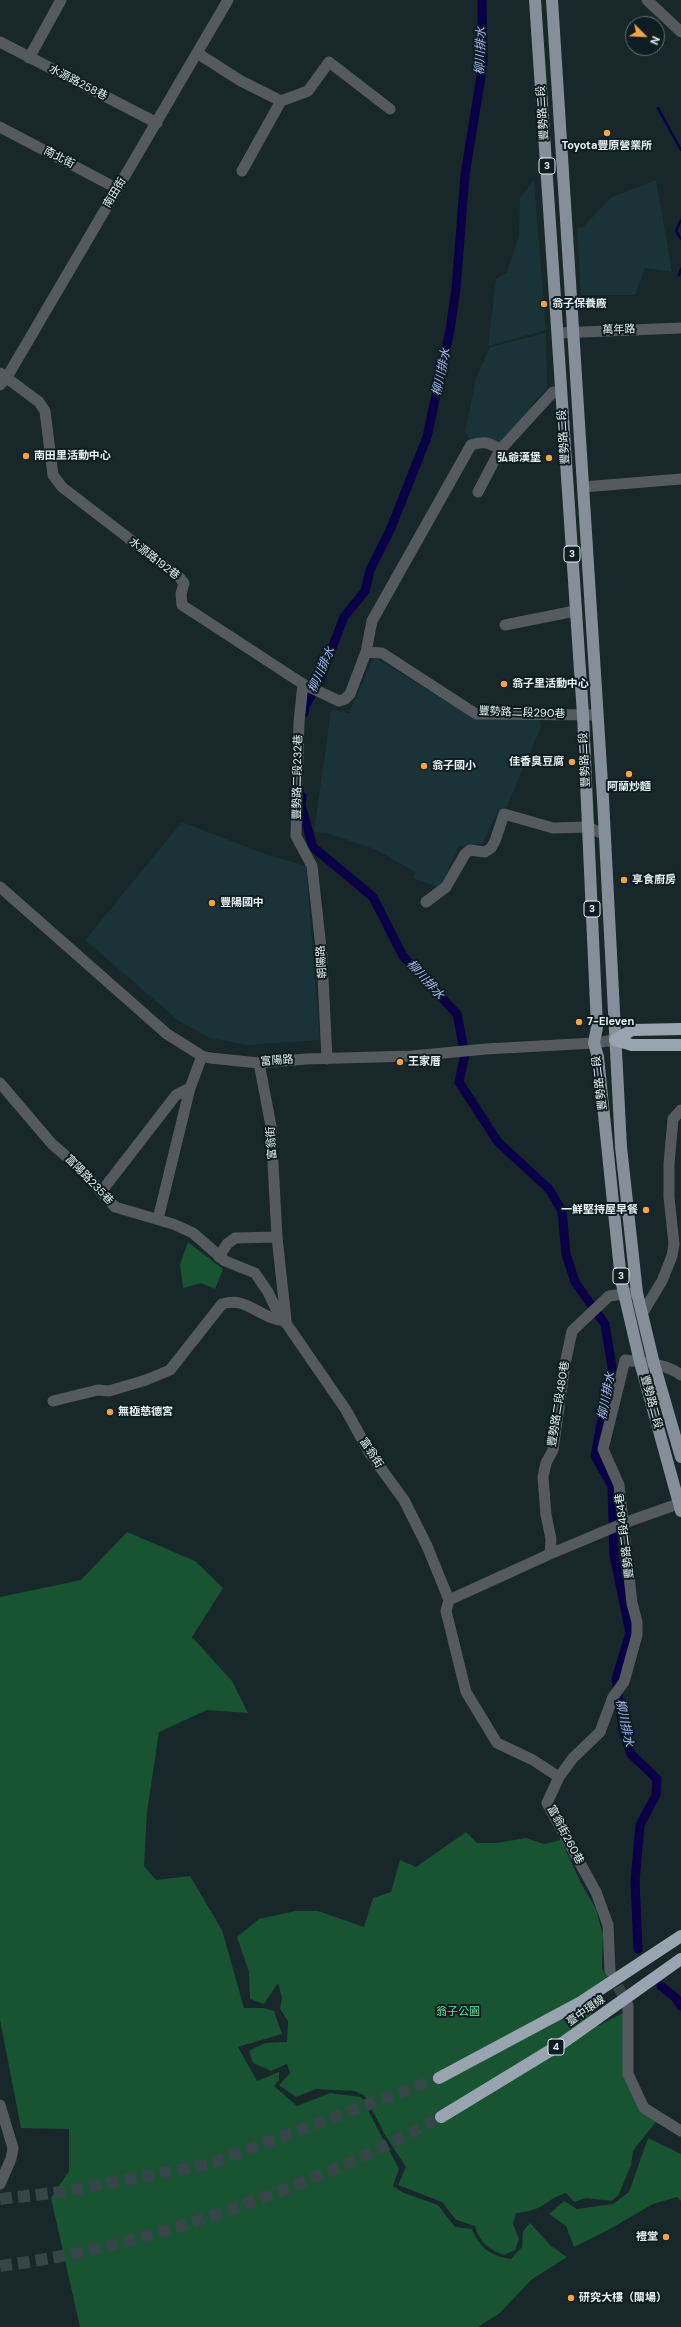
<!DOCTYPE html>
<meta charset="utf-8">
<style>
body{margin:0}
#map{position:relative;width:681px;height:2327px;overflow:hidden;background:#17272a;font-family:"DM Sans",sans-serif}
canvas{display:block}
.north{position:absolute;left:625px;top:16px;width:40px;height:40px;box-sizing:border-box;background:#0e1d21;border:1px solid #647175;border-radius:50%;rotate:114deg;font-size:11px;font-weight:700;line-height:16px;text-align:center;color:#e6f0f2}
.north::after{content:'';display:block;margin:auto;width:14px;height:18px;background:#f5a345;clip-path:polygon(50% 0,100% 100%,50% 72%,0 100%)}
</style>
<div id="map">
<canvas width="681" height="2327"></canvas>
<div class="north">N</div>
</div>
<script>
const ctx = document.querySelector('canvas').getContext('2d');
ctx.lineJoin = 'round';
function fill(path, color) {
  ctx.fillStyle = color;
  ctx.fill(path, 'evenodd');
}
function strokePath(path, color, width, dash) {
  ctx.strokeStyle = color;
  ctx.lineWidth = width;
  ctx.lineCap = dash ? 'butt' : 'round';
  ctx.setLineDash(dash || []);
  ctx.stroke(path);
}
function drawText(font, color, halo, rows, align = 'center') {
  ctx.font = font + ' "DM Sans","Noto Sans TC",sans-serif';
  ctx.lineWidth = 4;
  ctx.setLineDash([]);
  ctx.textBaseline = 'middle';
  ctx.strokeStyle = halo;
  ctx.fillStyle = color;
  for (const [text, x, y, turn = 0] of rows) {
    ctx.save();
    ctx.translate(x, y);
    ctx.rotate((+turn || 0) * Math.PI / 180);
    ctx.textAlign = isNaN(turn) ? turn : align;
    if (halo) ctx.strokeText(text, 0, 0);
    ctx.fillText(text, 0, 0);
    ctx.restore();
  }
}
fill(new Path2D(`
 M534,180L546,330L488,346L496,279L507,272L519,236L520,198Z
 M656,180L672,272L645,268L635,295H581L577,228L583,227L612,197Z
 M546,333L547,389L534,401L524,418L498,448L472,442L465,432L476,378L490,347Z
 M374,657L472,717H539L541,727L507,806L498,812L482,844L459,846L440,888L413,878L415,872L377,850L327,833L314,832L331,710L349,713Z
 M182,822L265,854L306,866L320,1040L247,1045L210,1038L179,1021L85,940Z`), '#1a3338');
fill(new Path2D(`
 M188,1242L223,1269L215,1289L201,1283L183,1288L180,1264Z
 M127,1532L195,1561L223,1588L192,1637L232,1681L248,1713L207,1710L159,1732L147,1812L144,1866L156,1880L190,1876L222,1930L244,2008H263L274,2011L282,2034L238,2047L257,2081L279,2072V2080L274,2086L297,2106L330,2093L361,2097L399,2169L393,2186L404,2193L438,2205L455,2227L472,2229C481,2249 489,2255 511,2259L522,2247L523,2231L530,2223L551,2246L567,2257L531,2280L500,2313L478,2327H80L51,2198L69,2171V2129L21,2128L0,2020V1597L81,1580Z
 M466,1832L477,1843H497L526,1838L544,1844L561,1840L581,1883L596,1909L603,1935L602,1968L608,1980L582,1995L598,2026L628,2010L624,2070L658,2119L633,2151L631,2165L619,2194L612,2201L586,2198L574,2202L566,2193C544,2200 544,2211 516,2213L513,2224L519,2239L515,2250L504,2255C489,2250 479,2242 475,2226L456,2220L442,2202L398,2185L406,2167L385,2135L365,2096L355,2091L316,2089L296,2097L279,2085L290,2073L287,2064L271,2071L253,2063L249,2051L265,2043L287,2042L288,2021L280,2009L282,1998L278,1983L264,2004L250,1999L249,1972L237,1937L259,1919L295,1911H318L364,1927L373,1898L391,1892L400,1860L416,1867Z
 M648,2138L681,2154V2201L677,2197L653,2204L608,2230L574,2247L566,2226L549,2214L564,2201L577,2209L613,2204L629,2192Z`), '#185332');
strokePath(new Path2D(`
 M658,108L681,150
 M681,220L676,231L681,239
 M679,275L681,269`), '#090046', 2.5);
strokePath(new Path2D(`
 M304,713L305,706L319,682L344,617L365,591L370,570L391,528L427,437L450,330L456,289L465,175L483,64L482,0
 M302,796L301,805L313,847L373,897L403,956L457,1014L465,1055L459,1082L498,1142L549,1189L562,1211L566,1254L575,1282L605,1324L612,1367L595,1456L612,1486L614,1555L630,1633L616,1679L623,1730L631,1754L657,1779L656,1795L640,1825L635,1881L638,1949
 M661,1986L676,1998L681,2006`), '#090046', 9);
strokePath(new Path2D(`
 M610,1972L628,2005`), '#364548', 11, [11, 5.5]);
strokePath(new Path2D(`
 M0,2199L61,2192L209,2164L439,2078
 M0,2266C117,2251 232,2213 340,2167C375,2152 408,2134 441,2117`), '#364548', 12, [12, 6]);
strokePath(new Path2D(`
 M647,0L681,32
 M0,42L157,123
 M197,53L241,81L281,101L308,91L329,62L390,109
 M29,58L61,0
 M0,127L118,189
 M242,171L281,101
 M558,333L681,328
 M0,373L39,402L45,411L53,475L62,487L179,577L184,583L181,594L182,605L303,684L339,701L345,699L350,694L366,652L372,621L471,445C483,441 490,442 500,450
 M0,385L7,377L228,0
 M583,487L681,479
 M478,492L500,450L553,392L561,393
 M505,625L575,611
 M366,652L382,653L476,714L598,715
 M303,684L299,722L296,836L312,866L322,957L327,1059
 M0,887L167,1034L202,1056L210,1058L259,1063L306,1059L412,1056L486,1049L594,1043L615,1040
 M426,902L446,887L465,854L470,850L485,852L491,848L495,841L504,814L553,828L588,827L605,835
 M259,1063L271,1126L277,1237L286,1320
 M0,1083L52,1144L82,1170L115,1207L173,1224L193,1233L225,1261L255,1273L268,1292L275,1307L346,1410L369,1452L404,1500L427,1546L449,1600
 M101,1192L176,1095L190,1088
 M158,1219L190,1088L202,1056
 M219,1257L227,1244L235,1238L277,1237
 M642,1314L662,1281L672,1256L674,1244L669,1197V1164L673,1119L681,1110
 M53,1401L98,1390L109,1391L146,1380L170,1370L222,1304C248,1296 259,1319 286,1321
 M550,1554L551,1539L546,1515L543,1477L546,1463L553,1450L565,1364L572,1331L609,1296L632,1293
 M449,1600L550,1554L624,1523L681,1503
 M449,1600L446,1611L466,1692L497,1743L533,1760L559,1777
 M610,1971L608,1925L596,1892L547,1803L559,1777L573,1758L600,1732L613,1697L624,1682L637,1635V1622L632,1603L619,1485L603,1449L625,1360C645,1363 665,1363 681,1375
 M628,2005V2074L644,2108L681,2131
 M0,2105L13,2148L11,2159L0,2184`), '#555a5e', 11);
strokePath(new Path2D(`
 M535,0L583,715L597,1027L594,1043L598,1057L621,1280L640,1362L681,1511
 M552,0L603,799L621,1147L637,1293L654,1364L681,1457`), '#858f99', 12);
strokePath(new Path2D(`
 M615,1040L632,1030L681,1029
 M615,1040L632,1045H681
 M439,2078L581,2002L681,1936
 M441,2117L561,2044L681,1959`), '#98a4b0', 12);
for (const [x, y, r, color] of [
 [607,133,4,"#f5a345"],
 [544,304,4,"#f5a345"],
 [26,456,4,"#f5a345"],
 [549,458,4,"#f5a345"],
 [504,684,4,"#f5a345"],
 [572,762,4,"#f5a345"],
 [424,766,4,"#f5a345"],
 [629,774,4,"#f5a345"],
 [624,880,4,"#f5a345"],
 [212,903,4,"#f5a345"],
 [579,1022,4,"#f5a345"],
 [400,1062,4,"#f5a345"],
 [646,1210,4,"#f5a345"],
 [110,1412,4,"#f5a345"],
 [666,2237,4,"#f5a345"],
 [571,2298,4,"#f5a345"]
]) {
  const dot = new Path2D();
  dot.arc(x, y, r, 0, 2 * Math.PI);
  ctx.fillStyle = color;
  ctx.fill(dot);
  strokePath(dot, '#0e1d21', 1.5);
}
for (const [x, y, w] of [
 [547,166,16],
 [572,554,16],
 [592,909,16],
 [621,1276,16],
 [556,2047,16]
]) {
  const box = new Path2D();
  box.roundRect(x - w / 2, y - 8, w, 16, 3);
  ctx.fillStyle = '#0e1d21';
  ctx.fill(box);
  strokePath(box, '#e6f0f2', 1);
}
drawText('bold 10px', '#e6f0f2', null, [
 ["3",547,166],
 ["3",572,554],
 ["3",592,909],
 ["3",621,1276],
 ["4",556,2047]
]);
drawText('11px', '#e6f0f2', '#0e1d21', [
 ["水源路258巷",78,83,27],
 ["豐勢路二段",543,113,-94],
 ["南北街",59,158,27],
 ["南田街",115,193,-59],
 ["萬年路",619,330,-2],
 ["豐勢路二段",564,437,-94],
 ["水源路192巷",154,559,38],
 ["豐勢路二段290巷",522,713,2],
 ["豐勢路二段",585,760,-93],
 ["豐勢路二段232巷",298,777,-89],
 ["朝陽路",322,962,-94],
 ["富陽路",277,1061,-5],
 ["豐勢路二段",600,1083,-97],
 ["富翁街",272,1143,-94],
 ["富陽路235巷",89,1180,46],
 ["豐勢路二段",651,1402,75],
 ["豐勢路二段480巷",559,1404,-81],
 ["富翁街",371,1453,57],
 ["豐勢路二段484巷",625,1536,-97],
 ["富翁街260巷",565,1835,62],
 ["臺中環線",586,2011,-35]
]);
drawText('bold 11px', '#e6f0f2', '#0e1d21', [
 ["Toyota豐原營業所",607,146,"center"],
 ["翁子保養廠",552,304],
 ["南田里活動中心",34,456],
 ["弘爺漢堡",541,458,"right"],
 ["翁子里活動中心",512,684],
 ["佳香臭豆腐",564,762,"right"],
 ["翁子國小",432,766],
 ["阿蘭炒麵",629,787,"center"],
 ["享食廚房",632,880],
 ["豐陽國中",220,903],
 ["7-Eleven",587,1022],
 ["王家厝",408,1062],
 ["一鮮堅持屋早餐",638,1210,"right"],
 ["無極慈德宮",118,1412],
 ["禮堂",658,2237,"right"],
 ["研究大樓（闈場）",579,2298]
], 'left');
drawText('11px', '#69e49b', '#0e1d21', [
 ["翁子公園",458,2012]
]);
drawText('italic 12px', '#aebdfc', '#0e1d21', [
 ["柳川排水",481,51,-88],
 ["柳川排水",442,372,-78],
 ["柳川排水",322,670,-66],
 ["柳川排水",425,980,48],
 ["柳川排水",607,1396,-79],
 ["柳川排水",624,1723,79]
]);
</script>
